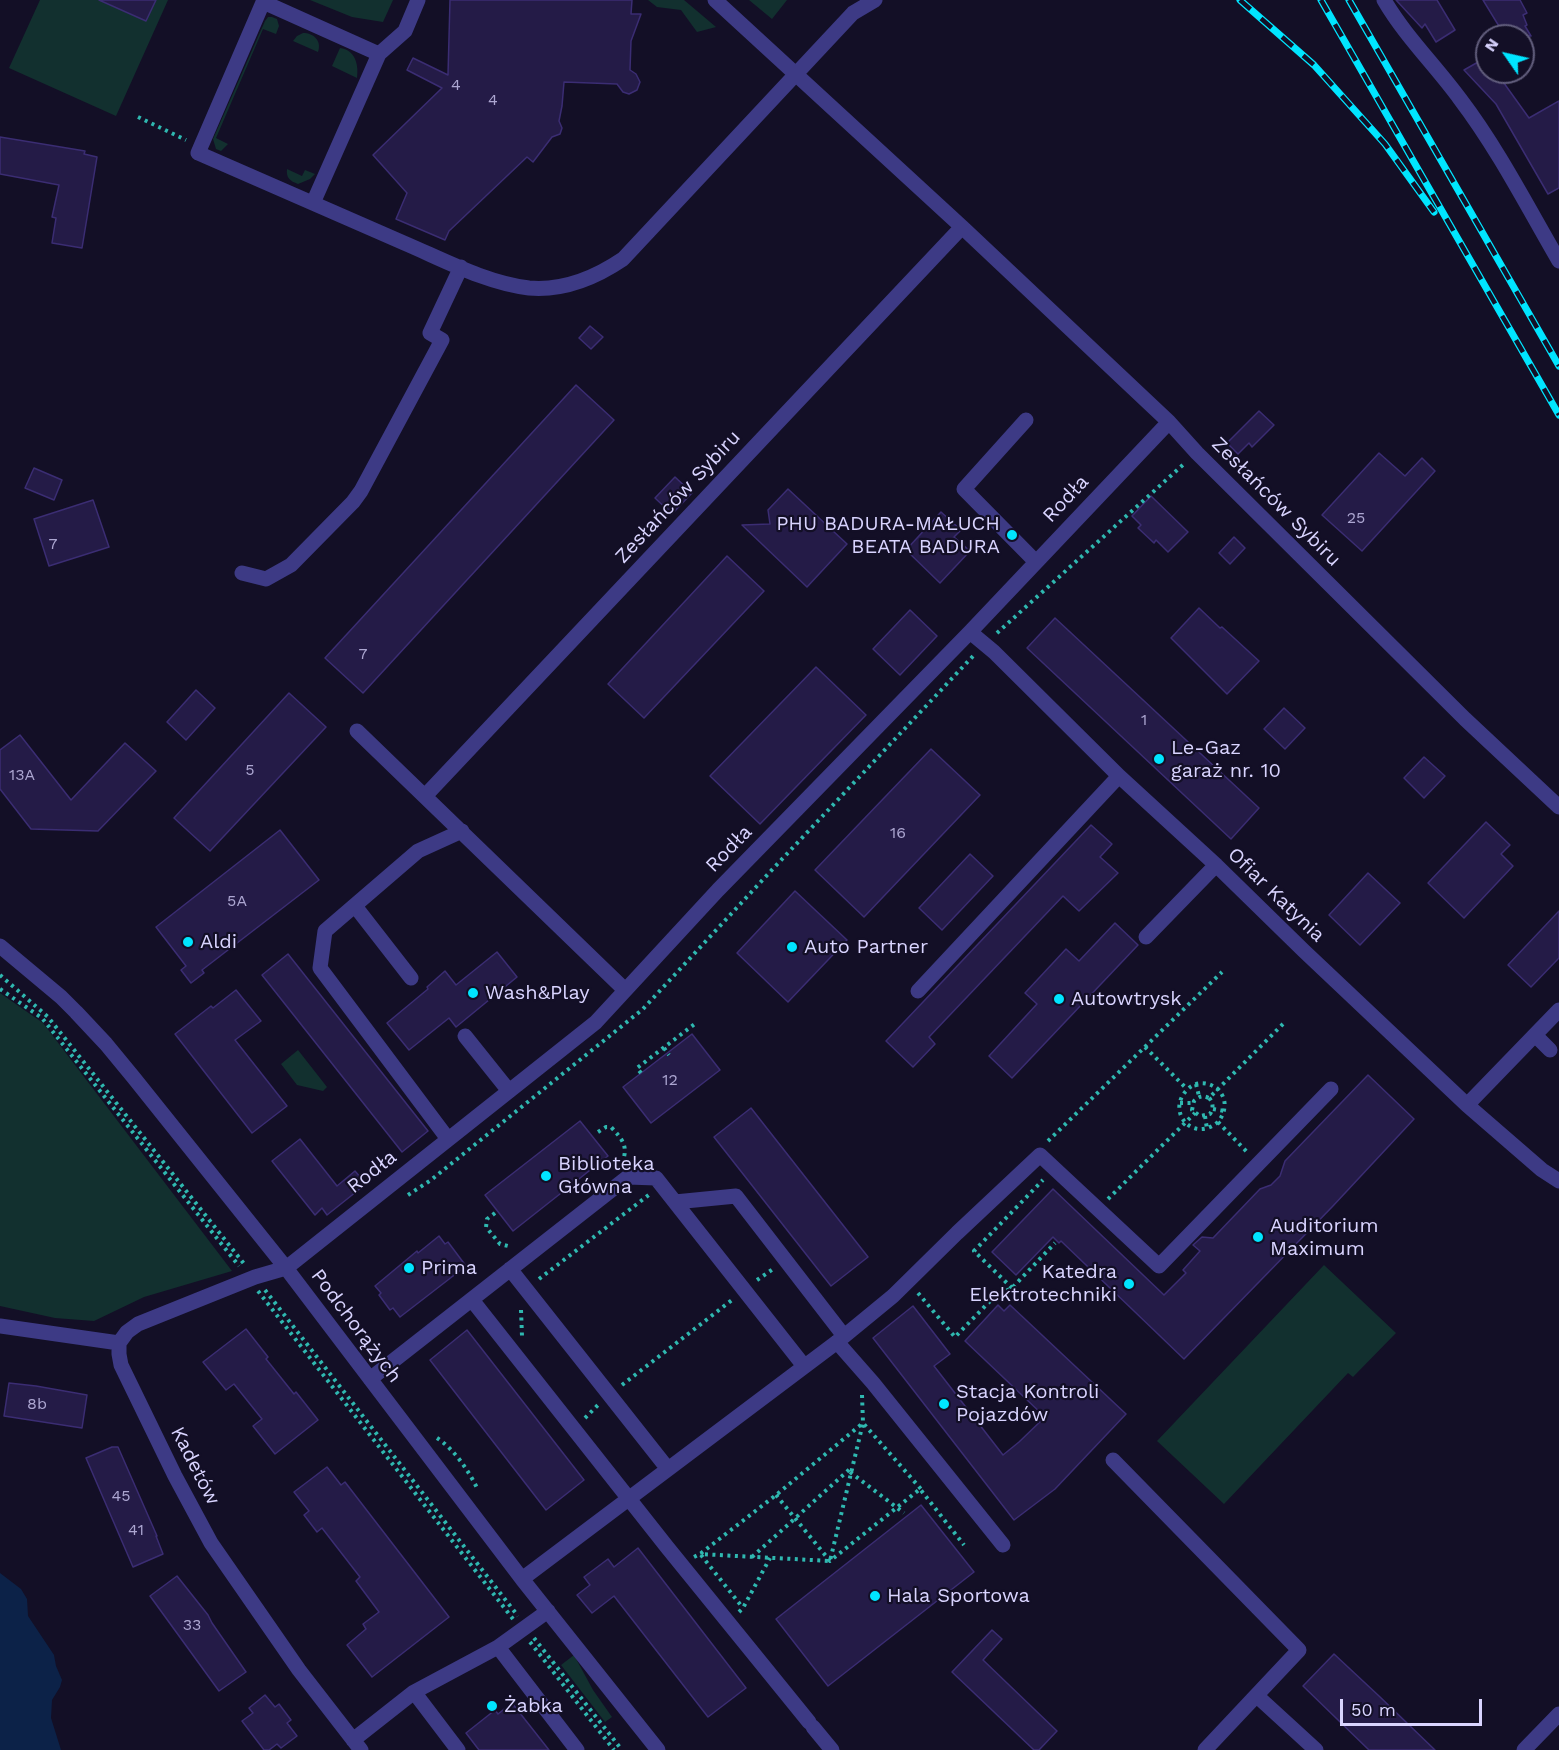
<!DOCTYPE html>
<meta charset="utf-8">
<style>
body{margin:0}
#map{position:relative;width:1559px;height:1750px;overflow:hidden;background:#130f26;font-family:"Work Sans",sans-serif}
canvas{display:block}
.north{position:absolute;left:1475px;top:24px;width:60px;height:60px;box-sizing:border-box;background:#130f26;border:2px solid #625e7d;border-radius:50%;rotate:304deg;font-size:16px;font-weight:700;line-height:24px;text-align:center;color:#d9d4ff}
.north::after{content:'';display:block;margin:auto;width:21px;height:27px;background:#00e5ff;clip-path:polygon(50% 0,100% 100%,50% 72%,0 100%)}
.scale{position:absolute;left:1340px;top:1699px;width:142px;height:27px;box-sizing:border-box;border:3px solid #d9d4ff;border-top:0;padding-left:8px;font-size:18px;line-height:21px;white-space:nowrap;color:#d9d4ff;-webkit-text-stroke:4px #130f26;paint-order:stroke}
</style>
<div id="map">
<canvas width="1559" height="1750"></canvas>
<div class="north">N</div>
<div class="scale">50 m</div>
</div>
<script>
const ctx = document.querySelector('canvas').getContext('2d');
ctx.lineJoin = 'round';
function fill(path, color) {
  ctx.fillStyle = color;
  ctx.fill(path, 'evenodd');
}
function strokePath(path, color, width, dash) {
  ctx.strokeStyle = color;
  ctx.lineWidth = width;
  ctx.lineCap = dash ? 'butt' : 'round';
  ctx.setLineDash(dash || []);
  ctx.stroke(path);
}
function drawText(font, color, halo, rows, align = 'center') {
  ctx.font = font + ' "Work Sans",sans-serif';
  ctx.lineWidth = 4.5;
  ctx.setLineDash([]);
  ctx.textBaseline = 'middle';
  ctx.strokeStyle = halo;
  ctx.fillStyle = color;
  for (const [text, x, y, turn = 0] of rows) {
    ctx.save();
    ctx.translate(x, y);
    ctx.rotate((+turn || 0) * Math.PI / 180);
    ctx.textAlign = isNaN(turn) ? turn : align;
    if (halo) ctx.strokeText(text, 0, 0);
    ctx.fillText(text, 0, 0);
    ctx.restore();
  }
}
fill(new Path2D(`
 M40,0H168L116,116L9,68Z
 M310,0H393L383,22L352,17Z
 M648,0H684L716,27L697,32L681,10L657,7Z
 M749,0H787L772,19Z
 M268,17H272L277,19L279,26L276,34L263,29L216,138L228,144L221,151L216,149L213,139L265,21Z
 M303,33C314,33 322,41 318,52L293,41L297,36Z
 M340,48C355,50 359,64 357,78L332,66Z
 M287,169L302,176L305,170L315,174L310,179L298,184C290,181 286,178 287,169Z
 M0,993L43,1023L232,1271L144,1297L94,1321L55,1318L0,1306Z
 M298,1050L327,1087L323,1091L297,1085L281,1064Z
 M1324,1265L1396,1333L1353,1377L1348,1373L1224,1504L1157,1441Z
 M574,1655L593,1690L612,1717L605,1722L561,1665Z`), '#12302f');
fill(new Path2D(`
 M0,1573L21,1589L27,1599L28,1616L54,1655L56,1666L62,1680L60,1687L52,1700L51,1718L61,1750H0Z`), '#0c2248');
const building = new Path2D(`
 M99,0H156L146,21Z
 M450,0H632L631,14H641L631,41L630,70L636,74L640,82L637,90L629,94L623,92L617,84L564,82L562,106L559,121L562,128L560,134L552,137L533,162L527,157L449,231L445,240L396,219L407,193L373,155L442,88L407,70L413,58L448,75Z
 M1396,0H1437L1455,30L1436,42L1425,24L1422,28Z
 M1483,0H1520L1527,13L1523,15L1527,25L1525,26L1531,36H1505Z
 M1487,57V72H1496L1529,118L1559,101V188L1548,194L1496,104L1464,70Z
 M0,137L85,151L84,154L97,157L82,248L52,243L56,218L52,217L59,185L0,174Z
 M590,326L603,337L591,349L579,338Z
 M576,385L614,420L363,693L325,658Z
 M1259,411L1274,425L1252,447L1249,443L1238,454L1227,443Z
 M1379,453L1405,476L1422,458L1435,471L1362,551L1322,515Z
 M34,468L62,480L54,500L25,488Z
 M675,477L692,493L672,514L655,498Z
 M788,489L847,544L807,587L742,525L770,524L768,510Z
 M1151,496L1188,532L1168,552L1156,540L1154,543L1138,528L1141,525L1132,516Z
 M93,500L109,547L49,566L34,519Z
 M941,512L961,530L954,537L970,551L940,583L906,550Z
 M1234,537L1245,548L1230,564L1219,553Z
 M727,556L764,591L644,718L608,684Z
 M1199,608L1220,628L1222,627L1259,661L1227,694L1171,638Z
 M910,610L937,636L900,675L873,649Z
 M1055,618L1259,808L1231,839L1027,648Z
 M816,667L866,715L760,824L710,776Z
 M196,690L215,708L186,740L167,722Z
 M289,693L326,727L210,851L174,818Z
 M1284,708L1305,728L1285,749L1264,729Z
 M20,735L71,800L125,743L156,771L98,831L31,829L0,789V750Z
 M931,749L980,795L864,917L815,870Z
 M1424,757L1445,776L1424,798L1404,778Z
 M1486,822L1510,845L1501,854L1513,866L1464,918L1428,883Z
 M1091,825L1112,844L1100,857L1118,873L1079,911L1063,896L929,1037L935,1044L913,1067L886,1041Z
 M280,830L319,880L202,970L204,973L191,983L181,970L186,966L156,927Z
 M970,854L993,876L942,930L919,908Z
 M1368,873L1400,903L1360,945L1329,915Z
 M795,891L847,940L788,1002L737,953Z
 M1559,911V958L1531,987L1508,965Z
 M1115,923L1138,945L1012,1078L989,1056L1037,1004L1025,993L1066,949L1079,961Z
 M497,952L517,977L456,1027L449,1018L409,1050L387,1023L428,989L427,987L445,971L456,985Z
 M288,954L428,1131L402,1152L262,975Z
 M236,990L261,1021L235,1040L287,1106L252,1133L175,1034L211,1006L213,1008Z
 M692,1034L720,1070L651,1123L623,1087Z
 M1368,1075L1414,1119L1332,1207L1184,1359L1061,1241L1059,1243L1053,1237L1016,1275L992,1252L1053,1189L1164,1295L1186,1273L1183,1270L1200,1251L1193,1245L1202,1237L1213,1238L1260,1189L1271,1185L1280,1176L1285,1161Z
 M751,1108L868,1257L831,1286L714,1137Z
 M580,1121L608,1156L513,1231L485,1195Z
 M300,1139L337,1186L355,1171L366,1184L327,1215L322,1208L315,1215L272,1161Z
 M439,1236L445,1244L448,1242L466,1266L400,1317L393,1308L390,1310L379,1295L381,1293L375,1286L417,1251L418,1253Z
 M998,1305L1004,1311L1010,1305L1126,1414L1055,1489L1014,1520L873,1338L913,1306L950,1354L934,1366L1003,1455L1019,1442L1045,1417L965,1341Z
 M246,1329L268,1357L266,1359L294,1394L296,1392L318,1420L275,1454L253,1426L262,1419L234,1384L226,1390L203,1362Z
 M467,1330L584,1480L546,1510L430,1360Z
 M9,1383L36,1386L87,1395L82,1428L4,1416Z
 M112,1447H118L157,1536H156L163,1554L133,1567L86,1458Z
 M327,1467L341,1485L345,1482L449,1617L372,1677L347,1645L366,1629L363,1624L379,1612L356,1581L360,1577L322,1528L317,1532L304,1515L309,1511L294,1492Z
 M921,1505L974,1572L828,1686L776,1619Z
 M638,1548L746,1688L708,1717L614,1596L592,1613L577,1595L590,1585L584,1577L608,1559L614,1567Z
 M177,1576L208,1615L212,1623L246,1672L219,1691L150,1596Z
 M992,1630L1002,1639L983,1660L1057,1731L1039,1750H1034L952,1672Z
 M1334,1654L1379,1696L1435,1750H1369L1303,1686Z
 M265,1695L275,1707L279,1704L291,1720L287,1723L297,1736L281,1748L277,1744L269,1750H264L242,1721L253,1713L249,1708Z
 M512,1703L549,1750H479L466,1733L495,1710L498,1714Z`);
fill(building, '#241b47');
strokePath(building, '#3b2d73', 1.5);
strokePath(new Path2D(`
 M138,117L186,140
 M997,633L1185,463
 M0,975L48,1017L245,1265
 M0,989L42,1018L239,1266
 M1145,1047L1187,1089
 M664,1048L669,1055
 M641,1073L637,1068L696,1023
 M1196,1084L1199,1096
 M1209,1098C1214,1103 1213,1109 1210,1114L1200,1116L1192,1110L1194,1101C1200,1096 1202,1095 1209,1098L1283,1024
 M1180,1103H1193
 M1213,1109L1224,1111
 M1205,1116L1207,1129
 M1218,1122C1192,1144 1165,1110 1188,1089C1205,1072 1239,1095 1218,1122L1248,1153
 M598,1132L606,1127H611C622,1139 629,1146 622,1163
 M1048,1141L1222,972
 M408,1195L431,1180L643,1009L769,873L974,655
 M1108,1199L1195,1113
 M495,1213L487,1219L486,1227L500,1244L512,1247
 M539,1279L650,1194
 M757,1280L773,1269
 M1012,1288L974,1251L1043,1180
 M265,1290L518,1616
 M258,1291L513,1619
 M918,1293L955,1337L995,1296L1012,1288L1055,1243
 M521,1310L522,1336
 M622,1385L732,1300
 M862,1395L863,1423L921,1489
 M585,1418L598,1405
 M437,1438C454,1449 469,1471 478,1490
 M850,1472L904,1513
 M776,1495L830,1561L920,1489L964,1545
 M701,1555L743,1608
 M694,1557L700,1554L776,1495L863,1423L830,1561L700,1554
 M752,1557L851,1468
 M739,1612L743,1608L770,1558
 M534,1638L622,1750
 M530,1642L614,1750`), '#2fb8b0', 4, [3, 4.5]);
strokePath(new Path2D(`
 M264,0L198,153C267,183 336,213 404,243C444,260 486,283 529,288C564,291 595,278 623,259L853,13L875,0
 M715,0L962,227L1169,422L1197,453L1465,719L1559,807
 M1384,0C1405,36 1435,65 1460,99C1498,149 1527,206 1559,261
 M263,2L379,54
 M313,203L379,54L405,31L418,0
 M1026,420L964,489L1036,562
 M242,573L266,579L291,565L353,502L361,491L442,340L430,333L461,267
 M970,632L994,652L1119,776L1216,865L1304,951L1467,1105L1542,1170L1559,1181
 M357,731L625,990
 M425,796L962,227
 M355,906L411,978
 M1146,937L1216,865
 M0,946L61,997L76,1012L106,1044L134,1078L286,1268L522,1579L658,1750
 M918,991L1119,776
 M1535,1035L1550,1050
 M465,1036L509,1091
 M1467,1105L1559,1010
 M448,1139L320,968L325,931L418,851L462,831
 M675,1202L736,1196L844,1336
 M510,1269L668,1469
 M472,1300L667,1547L809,1722
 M0,1326L119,1343
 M837,1342L873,1383L1003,1545
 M370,1379L628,1177L656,1178L804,1366
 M1113,1460L1299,1650L1205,1750
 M522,1579L837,1342L893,1296L957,1233L1040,1155L1159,1266L1331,1089
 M498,1647L577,1750
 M414,1692L458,1750
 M1257,1696L1316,1750
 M813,1727L832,1750
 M353,1740L414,1692L498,1647L548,1611
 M361,1750L299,1670L211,1543L175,1476L121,1365L119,1354V1343L127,1332L138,1324L255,1277L286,1268L596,1022L718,890L970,632L1169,422
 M1524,1750L1559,1714`), '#3d3a85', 15);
const rail = new Path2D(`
 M1240,0L1314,65L1385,144L1434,212
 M1321,0L1559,415
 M1349,0L1559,366`);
strokePath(rail, '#00e5ff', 7);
strokePath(rail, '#130f26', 4.5, [14]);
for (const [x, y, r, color] of [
 [1012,535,6,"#00e5ff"],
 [1159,759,6,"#00e5ff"],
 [188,942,6,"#00e5ff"],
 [792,947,6,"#00e5ff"],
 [473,993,6,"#00e5ff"],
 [1059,999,6,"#00e5ff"],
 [546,1176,6,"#00e5ff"],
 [1258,1237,6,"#00e5ff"],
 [409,1268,6,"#00e5ff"],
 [1129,1284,6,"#00e5ff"],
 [944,1404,6,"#00e5ff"],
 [875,1596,6,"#00e5ff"],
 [492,1706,6,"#00e5ff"]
]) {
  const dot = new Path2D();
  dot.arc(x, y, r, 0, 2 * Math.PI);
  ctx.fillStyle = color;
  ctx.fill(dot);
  strokePath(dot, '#130f26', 2);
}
drawText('16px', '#aca6d1', null, [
 ["4",456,85],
 ["4",493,100],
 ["25",1356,518],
 ["7",53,544],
 ["7",363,654],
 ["1",1144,720],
 ["5",250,770],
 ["13A",22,775],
 ["16",898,833],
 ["5A",237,901],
 ["12",670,1080],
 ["8b",37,1404],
 ["45",121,1496],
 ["41",136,1530],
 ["33",192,1625]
]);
drawText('20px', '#d9d4ff', '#130f26', [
 ["Zesłańców Sybiru",678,497,-47],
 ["Rodła",1066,499,-47],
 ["Zesłańców Sybiru",1276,502,45],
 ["Rodła",729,849,-46],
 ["Ofiar Katynia",1276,895,44],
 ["Rodła",372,1172,-38],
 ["Podchorążych",356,1326,53],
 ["Kadetów",195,1466,63]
]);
drawText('20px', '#d9d4ff', '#130f26', [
 ["PHU BADURA-MAŁUCH",1000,524,"right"],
 ["BEATA BADURA",1000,547,"right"],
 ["Le-Gaz",1171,748],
 ["garaż nr. 10",1171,771],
 ["Aldi",200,942],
 ["Auto Partner",804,947],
 ["Wash&Play",485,993],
 ["Autowtrysk",1071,999],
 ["Biblioteka",558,1164],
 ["Główna",558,1187],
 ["Auditorium",1270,1226],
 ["Maximum",1270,1249],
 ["Prima",421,1268],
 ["Katedra",1117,1272,"right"],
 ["Elektrotechniki",1117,1295,"right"],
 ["Stacja Kontroli",956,1392],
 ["Pojazdów",956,1415],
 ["Hala Sportowa",887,1596],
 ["Żabka",504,1706]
], 'left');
</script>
